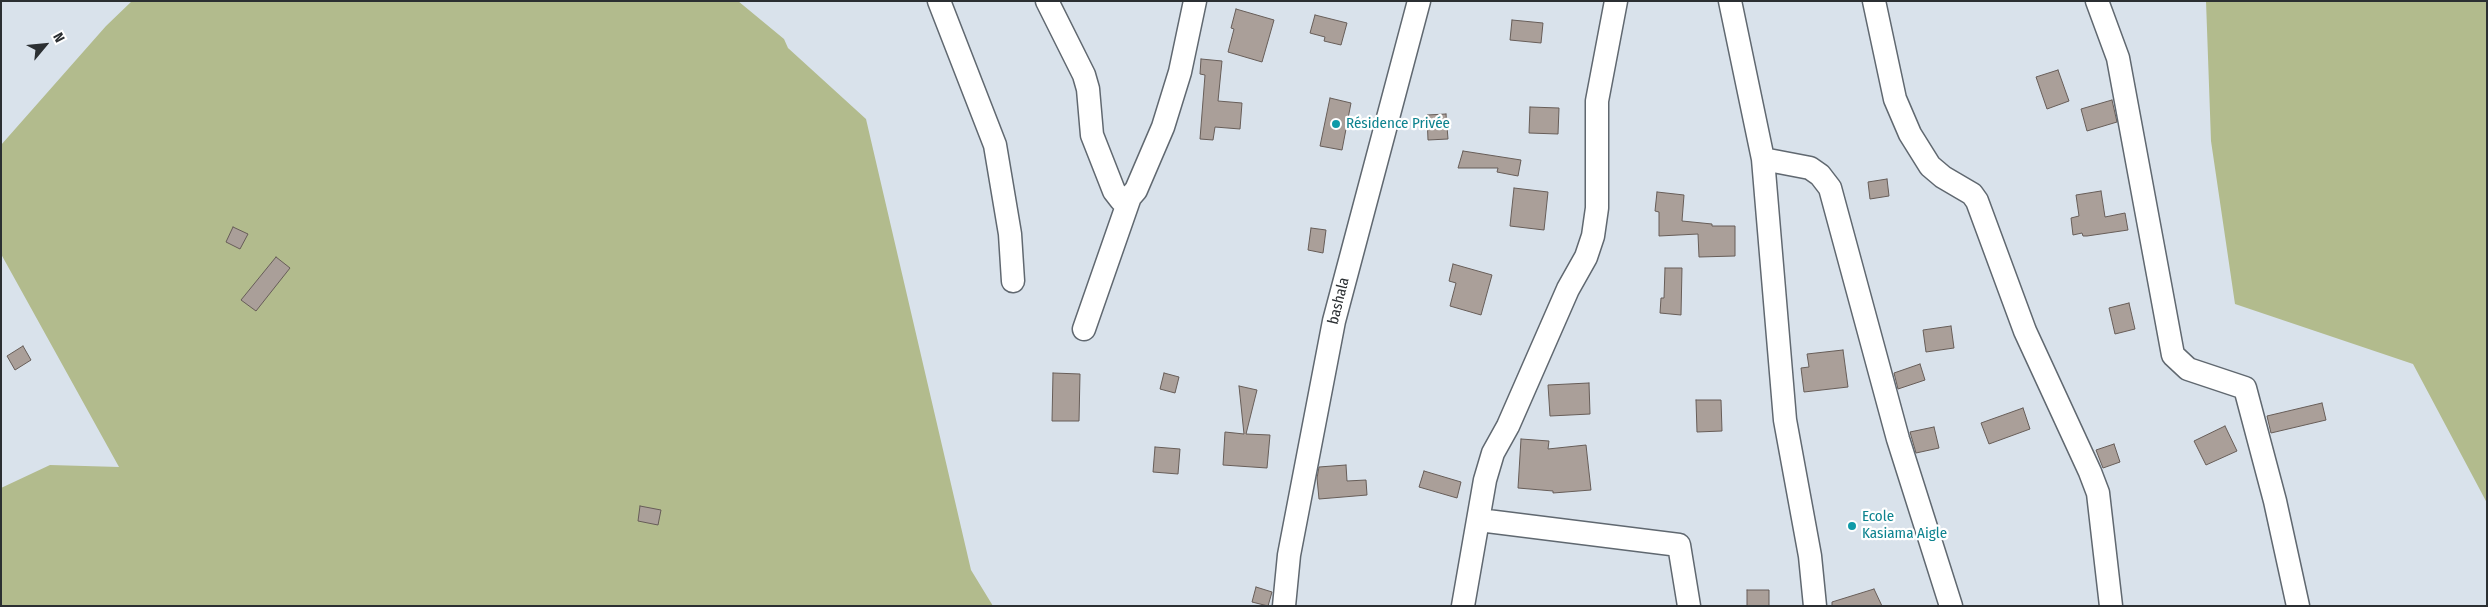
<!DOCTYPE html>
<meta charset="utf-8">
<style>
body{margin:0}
#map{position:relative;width:2488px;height:607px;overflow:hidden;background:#d9e2eb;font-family:"Fira Sans Condensed",sans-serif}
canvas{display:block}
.frame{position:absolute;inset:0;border:2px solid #2b2f32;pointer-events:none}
.north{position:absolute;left:20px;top:20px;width:50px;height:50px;-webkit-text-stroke:4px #fff;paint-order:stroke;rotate:62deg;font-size:14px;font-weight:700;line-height:20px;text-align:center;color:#2b2f32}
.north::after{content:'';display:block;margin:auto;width:18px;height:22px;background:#2b2f32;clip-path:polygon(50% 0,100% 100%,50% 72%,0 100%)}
</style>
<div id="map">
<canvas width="2488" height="607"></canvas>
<div class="frame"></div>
<div class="north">N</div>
</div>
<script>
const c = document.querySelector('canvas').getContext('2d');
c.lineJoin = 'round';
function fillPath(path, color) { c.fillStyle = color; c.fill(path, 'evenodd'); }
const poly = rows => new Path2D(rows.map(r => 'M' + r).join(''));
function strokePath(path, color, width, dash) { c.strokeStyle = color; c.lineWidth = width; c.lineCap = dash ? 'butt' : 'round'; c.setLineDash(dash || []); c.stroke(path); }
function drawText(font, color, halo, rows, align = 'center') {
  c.font = font + ' "Fira Sans Condensed",sans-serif'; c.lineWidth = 4.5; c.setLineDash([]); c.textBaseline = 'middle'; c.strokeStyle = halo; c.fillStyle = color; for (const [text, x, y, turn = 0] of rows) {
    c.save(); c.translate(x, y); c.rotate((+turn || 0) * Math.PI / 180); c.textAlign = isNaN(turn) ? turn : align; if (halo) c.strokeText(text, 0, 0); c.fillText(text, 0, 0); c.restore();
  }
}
const green = poly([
 [132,1,738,1,784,39,788,48,866,119,971,570,993,606,1,606,1,488,50,465,119,467,1,254,1,145,106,26],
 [2206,1,2487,1,2487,503,2413,364,2235,304,2211,141]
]);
const building = poly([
 [1236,9,1274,20,1262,62,1228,52,1234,29,1231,28,1236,9],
 [1315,15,1347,23,1341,45,1324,41,1325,37,1310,33,1315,15],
 [1512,20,1543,23,1541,43,1510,40,1512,20],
 [1201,59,1222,61,1218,101,1242,103,1240,129,1215,127,1213,140,1200,139,1205,75,1200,74,1201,59],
 [2058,70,2069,101,2047,109,2036,77,2058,70],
 [1330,98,1351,103,1342,150,1320,146,1330,98],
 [2112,100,2117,122,2087,131,2081,109,2112,100],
 [1530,107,1559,108,1558,134,1529,133,1530,107],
 [1446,114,1448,139,1428,140,1427,115,1446,114],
 [1463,151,1521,160,1518,176,1497,172,1498,168,1458,168,1463,151],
 [1887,179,1889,196,1870,199,1868,182,1887,179],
 [1514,188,1548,192,1544,230,1510,226,1514,188],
 [2101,191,2105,217,2125,213,2128,230,2087,236,2083,236,2082,233,2073,235,2071,218,2079,216,2076,195,2101,191],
 [1657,192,1684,195,1682,221,1712,224,1712,226,1735,226,1735,256,1699,257,1698,234,1659,236,1659,212,1655,211,1657,192],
 [233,227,248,234,240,249,226,242,233,227],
 [1311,228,1326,230,1323,253,1308,250,1311,228],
 [276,257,290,268,256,311,241,300,276,257],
 [1453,264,1492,275,1481,315,1450,306,1456,283,1449,281,1453,264],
 [1665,268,1682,268,1681,315,1660,313,1661,298,1664,298,1665,268],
 [2129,303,2135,329,2115,334,2109,308,2129,303],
 [1951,326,1954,348,1926,352,1923,330,1951,326],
 [23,346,31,360,15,370,7,356,23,346],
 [1843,350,1848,387,1804,392,1801,368,1809,367,1807,354,1843,350],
 [1920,364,1925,380,1898,389,1894,373,1920,364],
 [1053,373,1080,374,1079,421,1052,421,1053,373],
 [1164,373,1179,377,1175,393,1160,389,1164,373],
 [1589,383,1590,414,1550,416,1548,385,1589,383],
 [1239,386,1257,390,1246,434,1270,435,1267,468,1223,465,1225,432,1244,434,1239,386],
 [1696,400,1721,400,1722,431,1697,432,1696,400],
 [2322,403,2326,420,2271,433,2267,416,2322,403],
 [2023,408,2030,429,1989,444,1981,423,2023,408],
 [2225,426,2237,451,2206,465,2194,441,2225,426],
 [1934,427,1939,448,1916,453,1910,432,1934,427],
 [1521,439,1549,441,1548,449,1586,445,1591,490,1553,493,1553,491,1518,488,1521,439],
 [2114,444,2120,462,2103,468,2096,450,2114,444],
 [1155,447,1180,449,1178,474,1153,472,1155,447],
 [1346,465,1347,481,1366,480,1367,495,1319,499,1317,478,1319,467,1346,465],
 [1424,471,1461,482,1457,498,1419,487,1424,471],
 [640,506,661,510,658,525,638,521,640,506],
 [1256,587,1272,592,1268,606,1252,602,1256,587],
 [1874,589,1882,606,1832,606,1832,602,1874,589],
 [1747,590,1769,590,1769,606,1747,606,1747,590]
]);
const street = poly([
 [939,1,995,145,1010,234,1013,281],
 [1047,1,1084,75,1088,89,1092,135,1114,191,1121,200,1130,197,1136,190,1163,127,1180,72,1195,1],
 [1730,1,1763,159,1785,420,1810,556,1815,606],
 [1874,1,1895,99,1910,134,1930,166,1943,177,1972,194,1977,201,2025,331,2090,472,2098,493,2111,606],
 [2097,1,2118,58,2173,355,2188,369,2245,388,2275,501,2298,606],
 [1763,159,1810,168,1820,175,1830,188,1898,439,1951,606],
 [1084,329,1130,197],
 [1479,520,1679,545,1689,606],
 [1284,606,1289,555,1334,321,1419,1],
 [1463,606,1485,480,1493,453,1508,426,1568,289,1586,257,1593,236,1597,208,1597,101,1616,1]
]);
const markers = [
 [1336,124,5,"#0f9aa8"],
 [1852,526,5,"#0f9aa8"]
];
const cultureNames = [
 ["Résidence Privée",1346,124],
 ["Ecole",1862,517],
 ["Kasiama Aigle",1862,534]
];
const streetNames = [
 ["bashala",1339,301,-76]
];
fillPath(green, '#b2bb8d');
fillPath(building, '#aa9f99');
strokePath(building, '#675d58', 1);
strokePath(street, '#606870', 25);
strokePath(street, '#fff', 22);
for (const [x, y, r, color] of markers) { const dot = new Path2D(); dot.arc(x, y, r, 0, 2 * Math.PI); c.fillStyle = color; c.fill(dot); strokePath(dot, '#fff', 2); }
drawText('15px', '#0d838f', '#fff', cultureNames, 'left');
drawText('15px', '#2b2f32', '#fff', streetNames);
</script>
